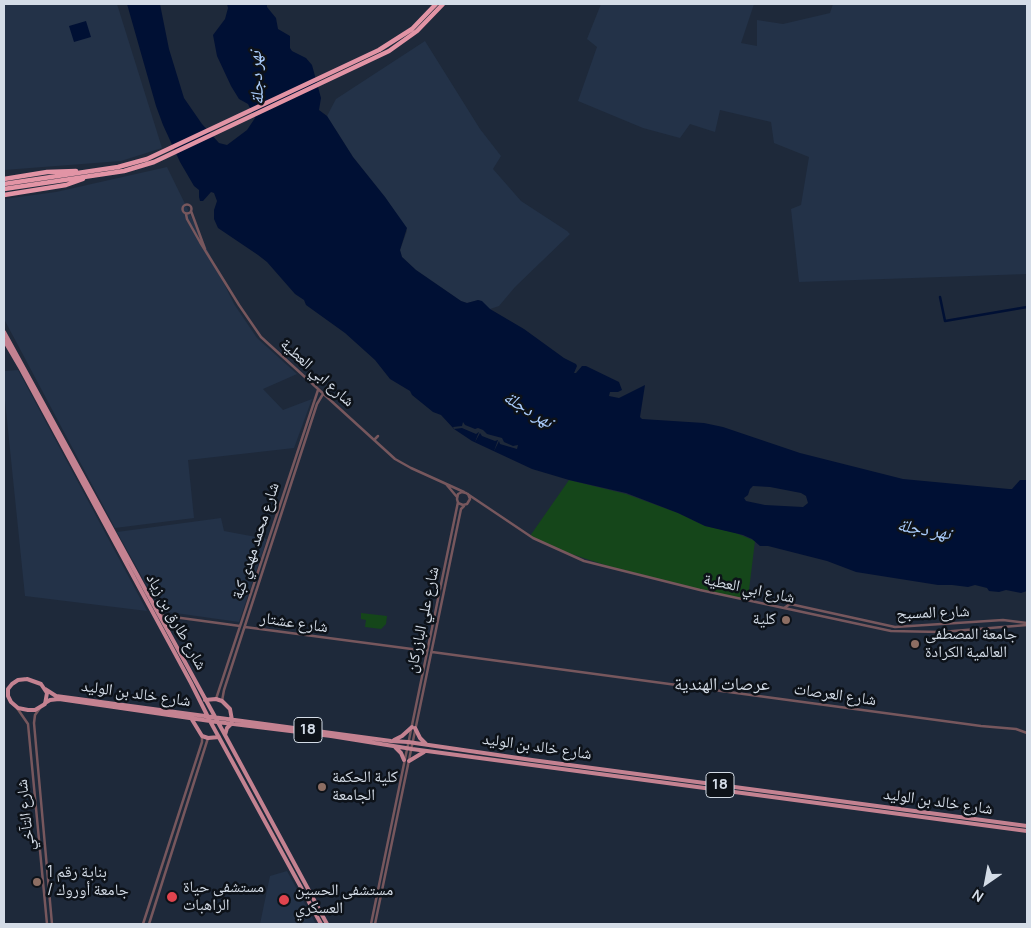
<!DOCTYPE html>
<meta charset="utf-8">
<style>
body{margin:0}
#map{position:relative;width:1031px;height:928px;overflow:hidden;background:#1e293a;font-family:Manrope,sans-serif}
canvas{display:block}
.frame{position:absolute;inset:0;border:5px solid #d4dce7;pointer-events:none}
.north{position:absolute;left:961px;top:858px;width:50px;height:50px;-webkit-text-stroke:4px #0d1219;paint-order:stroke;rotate:213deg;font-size:14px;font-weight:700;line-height:20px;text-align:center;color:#d4dce7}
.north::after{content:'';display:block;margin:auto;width:18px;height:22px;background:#d4dce7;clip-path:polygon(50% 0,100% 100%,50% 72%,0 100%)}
</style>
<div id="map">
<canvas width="1031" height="928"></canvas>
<div class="frame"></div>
<div class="north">N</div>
</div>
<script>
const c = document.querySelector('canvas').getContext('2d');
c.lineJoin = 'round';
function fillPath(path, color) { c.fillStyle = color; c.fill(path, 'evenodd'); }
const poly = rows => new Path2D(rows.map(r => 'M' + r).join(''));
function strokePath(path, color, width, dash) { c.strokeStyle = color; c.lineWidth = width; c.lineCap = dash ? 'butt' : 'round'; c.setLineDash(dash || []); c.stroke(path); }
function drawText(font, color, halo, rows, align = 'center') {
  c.font = font + ' Manrope,"Noto Naskh Arabic",sans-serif'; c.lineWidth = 5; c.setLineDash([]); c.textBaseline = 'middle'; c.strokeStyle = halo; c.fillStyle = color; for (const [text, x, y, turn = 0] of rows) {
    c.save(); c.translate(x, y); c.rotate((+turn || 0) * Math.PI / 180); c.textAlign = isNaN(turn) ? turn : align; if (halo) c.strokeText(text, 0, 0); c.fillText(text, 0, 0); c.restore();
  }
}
const built = poly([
 [4,4,117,4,162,148,121,161,4,170],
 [601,4,754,4,741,43,757,46,757,20,783,24,830,13,833,4,1027,4,1027,274,799,282,791,209,801,205,809,157,774,143,771,122,720,110,715,132,690,124,680,138,643,128,578,101,597,47,587,39],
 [425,41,480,129,501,156,493,169,521,201,567,231,570,234,515,287,499,306,490,309,479,300,467,303,461,301,416,270,402,257,400,250,407,231,385,197,353,157,327,116,336,99],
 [167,167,234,304,257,338,297,374,263,389,283,410,312,399,294,448,188,460,194,518,115,528,4,319,4,199,56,192],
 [18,370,147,611,25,596,4,391,4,371],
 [221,518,224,531,267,539,239,622,161,611,117,532],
 [287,871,316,924,260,924,270,876]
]);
const green = poly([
 [569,480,626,494,678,513,705,526,736,533,755,541,749,590,745,599,700,590,608,566,565,552,530,536],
 [361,613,387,616,386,624,381,629,365,627,366,620,361,619]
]);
const water = poly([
 [127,4,160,4,169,49,184,98,202,124,219,143,227,145,247,130,255,118,248,104,239,99,231,86,217,56,213,35,225,19,228,8,227,4,267,4,267,7,276,18,278,29,290,36,290,48,292,51,306,58,312,65,321,98,319,110,327,116,353,157,385,197,407,228,400,250,402,257,416,270,461,301,467,303,478,300,482,301,490,309,524,329,564,358,576,364,577,366,574,373,576,373,582,366,586,366,619,382,622,390,618,392,610,392,609,396,619,398,645,385,640,417,642,419,704,423,723,427,800,453,903,479,1009,489,1012,489,1020,480,1027,480,1027,591,1021,593,1006,590,999,592,989,591,987,588,975,585,968,587,952,585,938,585,856,572,827,561,768,546,760,546,752,539,743,535,705,526,678,513,626,493,569,480,532,469,472,441,454,429,441,415,433,412,412,395,410,391,390,379,375,360,345,333,306,305,304,300,295,294,267,262,258,255,218,228,214,219,214,210,217,201,214,193,211,192,203,201,200,201,199,197,199,190,194,186,180,162,163,125,156,106],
 [753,486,770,487,801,493,806,496,808,503,803,507,765,505,746,501,744,498,748,495,750,489],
 [86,21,91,37,74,42,69,26]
]);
const pier = poly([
 [463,422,465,425,475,429,478,428,483,430,487,434,502,438,504,442,513,446,518,445,517,449,500,444,499,441,494,451,498,440,495,441,482,436,480,433,475,442,479,432,476,434,462,428,454,429,453,427,462,426]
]);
const canal = poly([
 [940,297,945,321,1027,307]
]);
const minor = poly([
 '182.5 209a4.5 4.5 0 1 1 9 0a4.5 4.5 0 1 1-9 0Z',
 [191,211,205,249],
 [186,214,187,219,200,242,239,305,261,337,395,459,411,468,464,492],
 [374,440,378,436],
 [446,484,457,497],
 [468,494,470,499,467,504,463,505,458,503,457,499,458,494,462,492,466,493,533,538,584,561,700,590,891,631,941,632,1027,625],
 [784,608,790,604,895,627,1003,620,1027,623],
 [159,615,240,626],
 [245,627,427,651],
 [432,652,981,726,1016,729,1027,733],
 [216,699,318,390],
 [222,701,224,690,317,404,323,394],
 [17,708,28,724,47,924],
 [40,708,35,715,34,723,52,924],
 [143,924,202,742,202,736],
 [149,924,208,738],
 [371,924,458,502],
 [375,924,461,509,464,506]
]);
const major = poly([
 [4,332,225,735,327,924],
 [4,340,21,369,191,683,210,721,321,924],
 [27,679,41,684,47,693,45,704,35,710,28,710,18,708,11,702,8,696,8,689,12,684,18,680,27,679],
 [45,689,56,696,391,741,408,742,532,760,1027,826],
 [205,700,216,699,222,701,230,709,232,720],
 [45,703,50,700,59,699,217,722,331,736,412,749,1027,831],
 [191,718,202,736,208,738,219,737],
 [415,728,420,738,426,744],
 [225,735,227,728,232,723],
 [394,740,402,736,412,727],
 [395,747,401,753,404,760],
 [409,761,424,752]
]);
const highway = poly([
 [4,179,47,172,76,171],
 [4,184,118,167,147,159,379,50,412,29,436,4],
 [4,189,124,171,154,162,389,51,417,31,443,4],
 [4,195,66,185,83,179]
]);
const markers = [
 [786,620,5,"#8d6e63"],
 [915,644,5,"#8d6e63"],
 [322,787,5,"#8d6e63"],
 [37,882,5,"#8d6e63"],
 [172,897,6,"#e0444e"],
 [284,900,6,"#e0444e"]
];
const shields = [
 [308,730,28],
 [720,785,28]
];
const shieldNames = [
 ["18",308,730],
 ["18",720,785]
];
const streetNames = [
 ["شارع ابي العطية",317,373,42],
 ["شارع محمد مهدي كبة",256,541,-72],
 ["شارع ابي العطية",749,589,12],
 ["شارع المسبح",933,613,-2],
 ["شارع علي البازركان",423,620,-78],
 ["شارع طارق بن زياد",176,622,61],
 ["شارع عشتار",294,623,8],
 ["شارع خالد بن الوليد",136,694,8],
 ["شارع العرصات",835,695,8],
 ["شارع خالد بن الوليد",537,747,8],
 ["شارع خالد بن الوليد",938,802,8],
 ["شارع التآخي",26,815,-96]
];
const poiNames = [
 ["كلية",776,620,"right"],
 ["جامعة المصطفى",925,635],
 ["العالمية الكرادة",925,653],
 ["كلية الحكمة",332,778],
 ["الجامعة",332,796],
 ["بناية رقم 1",47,873],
 ["/ جامعة أوروك",47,891],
 ["مستشفى حياة",183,888],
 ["الراهبات",183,906],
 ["مستشفى الحسين",295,891],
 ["العسكري",295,909]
];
const waterNames = [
 ["نهر دجلة",257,78,-93],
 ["نهر دجلة",528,410,31],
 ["نهر دجلة",924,530,10]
];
const neighbourhoodNames = [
 ["عرصات الهندية",722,685]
];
fillPath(built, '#233248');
fillPath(green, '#15461a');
fillPath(water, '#001034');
fillPath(pier, '#1e293a');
strokePath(canal, '#001034', 2.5);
strokePath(minor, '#77575d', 2.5);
strokePath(major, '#c48291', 4);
strokePath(highway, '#e294a5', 4.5);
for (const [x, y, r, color] of markers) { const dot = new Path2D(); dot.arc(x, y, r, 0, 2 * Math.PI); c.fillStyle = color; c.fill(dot); strokePath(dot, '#0d1219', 2); }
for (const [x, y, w] of shields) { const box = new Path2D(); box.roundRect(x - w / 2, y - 12.5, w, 25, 4); c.fillStyle = '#0d1219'; c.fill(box); strokePath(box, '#d4dce7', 1); }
drawText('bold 15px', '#d4dce7', null, shieldNames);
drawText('16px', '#d4dce7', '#0d1219', streetNames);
drawText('16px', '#d4dce7', '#0d1219', poiNames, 'left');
drawText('italic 18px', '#aaccfb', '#0d1219', waterNames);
drawText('18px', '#d4dce7', '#0d1219', neighbourhoodNames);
</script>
